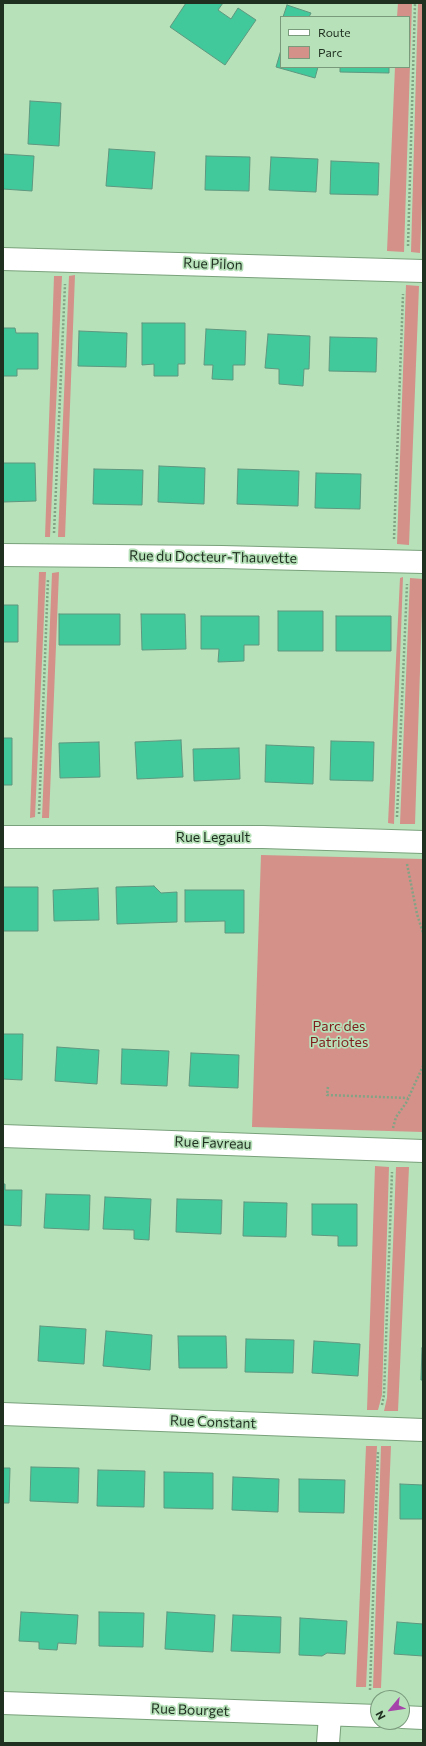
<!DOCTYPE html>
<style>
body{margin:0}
#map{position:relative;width:426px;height:1746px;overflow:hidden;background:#b7e1b9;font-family:Commissioner,sans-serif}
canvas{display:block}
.frame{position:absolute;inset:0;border:4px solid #1f2f20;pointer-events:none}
.legend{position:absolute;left:280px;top:16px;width:130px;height:52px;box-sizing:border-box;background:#b7e1b9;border:1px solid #7a9a7c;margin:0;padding:5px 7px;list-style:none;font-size:12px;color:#1f2f20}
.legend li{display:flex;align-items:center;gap:8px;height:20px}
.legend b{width:20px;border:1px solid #7a9a7c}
.north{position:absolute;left:370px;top:1690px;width:40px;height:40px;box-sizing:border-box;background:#b7e1b9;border:1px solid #7a9a7c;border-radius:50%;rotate:241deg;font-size:11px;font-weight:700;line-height:16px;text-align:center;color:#1f2f20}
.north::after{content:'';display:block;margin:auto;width:14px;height:18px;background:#a643aa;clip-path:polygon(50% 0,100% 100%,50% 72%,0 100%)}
</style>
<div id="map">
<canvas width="426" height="1746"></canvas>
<div class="frame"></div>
<ul class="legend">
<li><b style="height:5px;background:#fff"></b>Route</li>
<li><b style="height:11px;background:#d3918a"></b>Parc</li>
</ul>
<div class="north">N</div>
</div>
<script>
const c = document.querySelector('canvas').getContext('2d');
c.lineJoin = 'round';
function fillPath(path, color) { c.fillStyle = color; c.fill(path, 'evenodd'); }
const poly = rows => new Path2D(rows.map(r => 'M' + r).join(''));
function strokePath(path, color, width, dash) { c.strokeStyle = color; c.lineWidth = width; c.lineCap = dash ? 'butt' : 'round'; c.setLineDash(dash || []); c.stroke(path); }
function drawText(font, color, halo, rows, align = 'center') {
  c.font = font + ' Commissioner,sans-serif'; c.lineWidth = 3.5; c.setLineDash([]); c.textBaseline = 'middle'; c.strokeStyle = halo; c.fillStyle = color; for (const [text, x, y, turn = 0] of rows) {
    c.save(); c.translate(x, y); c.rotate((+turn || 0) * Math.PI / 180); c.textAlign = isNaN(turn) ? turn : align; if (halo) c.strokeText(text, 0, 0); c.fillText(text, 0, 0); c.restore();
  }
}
const green = poly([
 [398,3,412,3,404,252,387,251,395,67,409,67,409,17,397,17],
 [418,3,423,3,423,176,420,253,411,252],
 [75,275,65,537,58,537,69,276],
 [54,276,62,276,50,537,45,537],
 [406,285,419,286,409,545,397,544],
 [39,572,46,572,35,817,30,818],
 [59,572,49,818,42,818,52,573],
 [403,577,394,824,388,823,400,578],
 [410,578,423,579,415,824,400,824],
 [261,855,423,859,423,1132,252,1127],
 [375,1166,389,1167,382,1395,378,1410,367,1410],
 [396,1167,409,1167,398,1411,384,1411,387,1398],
 [366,1446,377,1446,366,1687,356,1687],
 [381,1446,391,1446,381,1688,373,1688]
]);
const building = poly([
 [186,3,223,3,218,10,231,19,238,8,256,20,225,65,170,27,186,3],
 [287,5,311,13,309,17,283,17,287,5],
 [281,50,281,67,318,67,315,78,276,67,281,50],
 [340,67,389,67,389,73,340,72,340,67],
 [30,101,61,103,59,146,28,144,30,101],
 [109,149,155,152,152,189,106,186,109,149],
 [3,154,34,156,32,191,3,189,3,154],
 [206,156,250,157,249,191,205,190,206,156],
 [271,157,318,159,316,192,269,190,271,157],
 [331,161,379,163,378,195,330,194,331,161],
 [142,323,185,323,185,364,178,364,178,376,154,376,154,364,142,365,142,323],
 [3,328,15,328,16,333,38,333,38,369,17,369,17,376,3,376,3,328],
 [206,329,246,331,245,365,233,365,233,380,212,379,213,365,204,365,206,329],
 [79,331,127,333,126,367,78,366,79,331],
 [268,334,310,336,309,369,304,369,303,386,279,384,279,369,265,368,268,334],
 [330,337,377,338,376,372,329,371,330,337],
 [3,463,35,463,36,501,3,502,3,463],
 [159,466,205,468,204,504,158,502,159,466],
 [94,469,143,470,142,505,93,504,94,469],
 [238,469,299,471,298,506,237,504,238,469],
 [316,473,361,474,360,509,315,508,316,473],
 [3,605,18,605,18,642,3,642,3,605],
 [278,611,323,611,323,651,278,651,278,611],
 [59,614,120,614,120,645,59,645,59,614],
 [141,614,185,614,186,649,142,650,141,614],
 [201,616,259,616,259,645,244,645,244,661,218,662,219,649,201,649,201,616],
 [336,616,391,616,391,651,336,651,336,616],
 [3,738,12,738,12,785,3,785,3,738],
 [181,740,183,777,137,779,135,742,181,740],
 [331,741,374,742,373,781,330,780,331,741],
 [99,742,100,777,60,778,59,743,99,742],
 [266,745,314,747,313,784,265,782,266,745],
 [239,748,240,779,194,781,193,749,239,748],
 [154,886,161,893,177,892,177,922,117,924,116,887,154,886],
 [3,887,38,887,38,931,3,931,3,887],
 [98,888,99,920,54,921,53,890,98,888],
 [185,890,244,890,244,933,225,933,225,921,185,922,185,890],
 [3,1034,23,1034,22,1080,3,1079,3,1034],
 [57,1047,99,1050,97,1084,55,1081,57,1047],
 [122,1049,169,1051,167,1086,121,1084,122,1049],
 [191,1053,239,1055,238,1088,189,1086,191,1053],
 [3,1184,5,1184,5,1190,22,1190,21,1226,3,1225,3,1184],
 [46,1194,90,1195,89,1230,44,1228,46,1194],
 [105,1197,151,1199,149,1240,134,1239,134,1230,103,1229,105,1197],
 [177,1199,222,1200,221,1234,176,1232,177,1199],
 [244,1202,287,1203,286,1237,243,1236,244,1202],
 [312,1204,357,1204,357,1246,338,1246,338,1236,312,1235,312,1204],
 [40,1326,86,1329,84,1364,38,1361,40,1326],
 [106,1331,152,1335,150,1370,103,1366,106,1331],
 [178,1336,226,1336,227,1368,179,1368,178,1336],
 [246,1339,294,1340,293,1373,245,1372,246,1339],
 [314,1341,360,1344,358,1376,312,1373,314,1341],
 [422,1348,423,1348,423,1380,421,1380,422,1348],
 [31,1467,79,1468,78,1503,30,1501,31,1467],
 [3,1468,10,1468,9,1503,3,1503,3,1468],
 [98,1470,145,1471,144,1507,97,1506,98,1470],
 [164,1472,213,1473,213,1509,164,1508,164,1472],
 [233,1477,279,1479,278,1512,232,1510,233,1477],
 [299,1479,345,1480,344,1513,299,1512,299,1479],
 [400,1484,423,1485,423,1519,400,1519,400,1484],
 [21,1612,78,1615,76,1644,58,1643,57,1650,39,1649,39,1642,19,1641,21,1612],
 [99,1612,144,1613,143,1647,99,1646,99,1612],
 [167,1612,215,1615,213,1652,165,1649,167,1612],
 [233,1615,281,1617,280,1653,231,1651,233,1615],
 [300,1618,347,1621,345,1654,327,1653,322,1656,299,1655,300,1618],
 [397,1622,423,1624,423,1656,394,1654,397,1622]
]);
const path = poly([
 [408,246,415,3],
 [54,533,65,284],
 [394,539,403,294],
 [39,814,48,579],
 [397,817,407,584],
 [407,864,417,914,423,933],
 [328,1087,327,1095,408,1098],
 [393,1128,396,1117,406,1103,423,1066],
 [382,1405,384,1395,392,1172],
 [370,1690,378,1451]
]);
const street = poly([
 [3,259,423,271],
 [3,555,222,557,423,562],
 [3,837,263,837,423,842],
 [3,1136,423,1151],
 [3,1414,423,1430],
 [328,1743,330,1716]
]);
const secondary = poly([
 [3,1703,378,1716],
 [402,1717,423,1718]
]);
const streetNames = [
 ["Rue Pilon",213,264,2],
 ["Rue du Docteur-Thauvette",213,557,1],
 ["Rue Legault",213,837],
 ["Rue Favreau",213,1143,2],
 ["Rue Constant",213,1422,2],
 ["Rue Bourget",190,1710,2]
];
const parkNames = [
 ["Parc des",339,1026],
 ["Patriotes",339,1042]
];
fillPath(green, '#d3918a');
fillPath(building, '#42c99b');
strokePath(building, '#5e977f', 1);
strokePath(street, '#79a17b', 24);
strokePath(secondary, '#79a17b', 24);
strokePath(path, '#82a384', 2.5, [2, 2]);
strokePath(street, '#fff', 22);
strokePath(secondary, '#fff', 22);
drawText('14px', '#1f2f20', '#b7e1b9', streetNames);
drawText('14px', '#7e1d1c', '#b7e1b9', parkNames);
</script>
